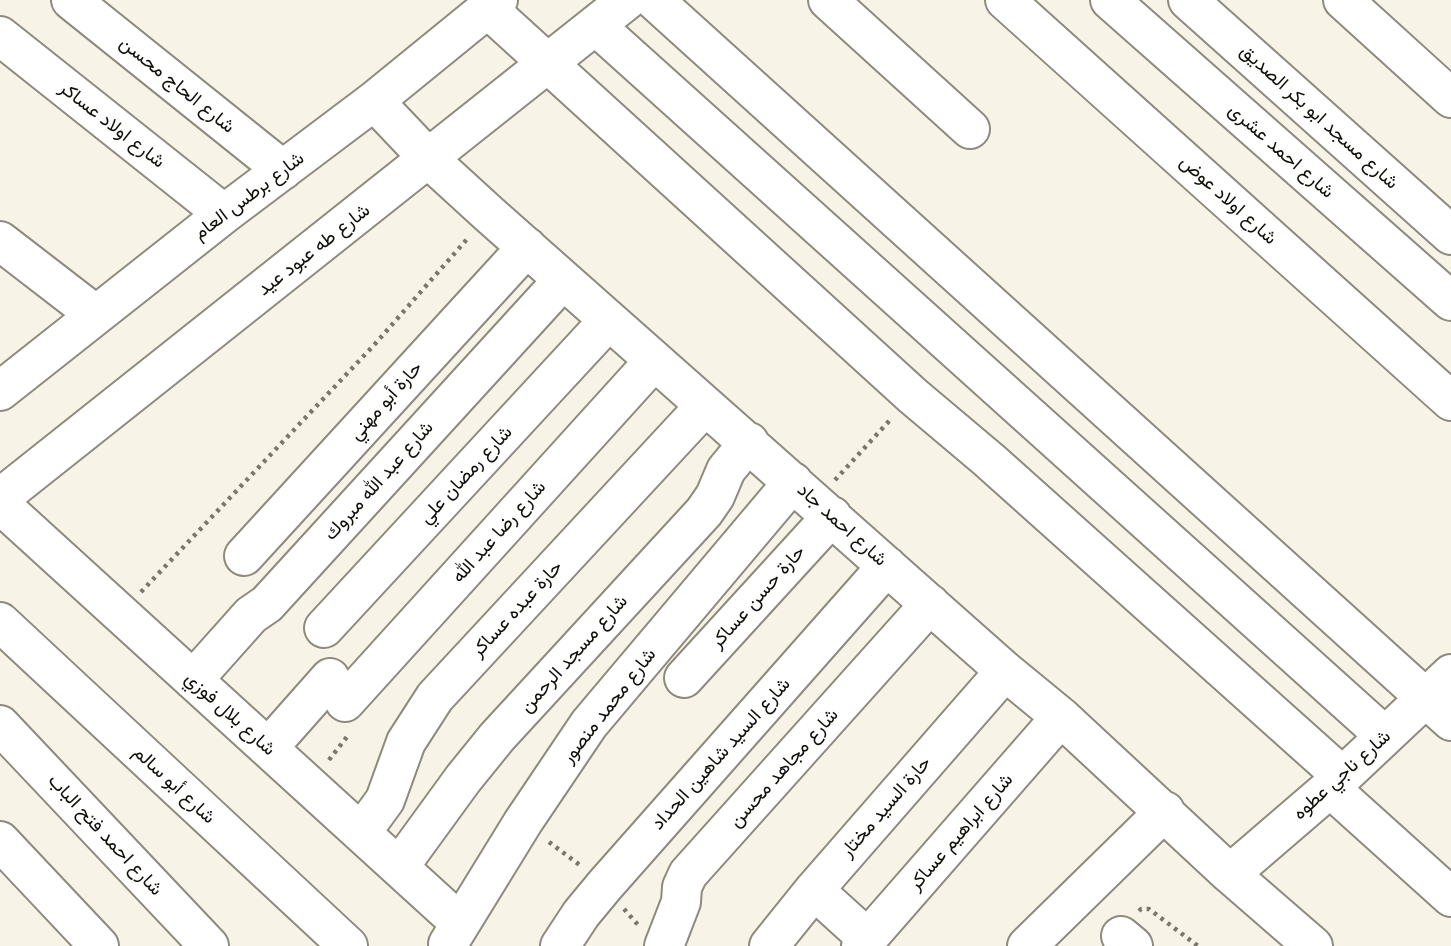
<!DOCTYPE html>
<meta charset="utf-8">
<style>
body{margin:0}
canvas{display:block;background:#f7f3e6}
</style>
<canvas width="1451" height="946"></canvas>
<script>
const c = document.querySelector('canvas').getContext('2d');
c.lineJoin = 'round';
const poly = rows => new Path2D(rows.map(r => 'M' + r).join(''));
function strokePath(path, color, width, dash) { c.strokeStyle = color; c.lineWidth = width; c.lineCap = dash ? 'butt' : 'round'; c.setLineDash(dash || []); c.stroke(path); }
function drawText(font, color, halo, rows, align = 'center') {
  c.font = font + ' Lora,Vazirmatn,serif'; c.lineWidth = 5; c.setLineDash([]); c.textBaseline = 'middle'; c.strokeStyle = halo; c.fillStyle = color; for (const [text, x, y, turn = 0] of rows) {
    c.save(); c.translate(x, y); c.rotate((+turn || 0) * Math.PI / 180); c.textAlign = isNaN(turn) ? turn : align; if (halo) c.strokeText(text, 0, 0); c.fillText(text, 0, 0); c.restore();
  }
}
const path = poly([
 [835,480,891,419],
 [141,592,375,344,468,238],
 [329,760,349,734],
 [549,842,581,866],
 [624,909,639,926],
 [1139,911,1141,909,1149,909,1198,946]
]);
const minor = poly([
 [71,0,283,170],
 [654,0,1451,721],
 [828,0,970,129],
 [1005,0,1451,401],
 [1110,0,1451,301],
 [1188,0,1451,235],
 [1343,0,1451,98],
 [487,8,913,396,989,460,1342,776],
 [596,26,1385,736],
 [0,36,224,214],
 [374,101,431,161,489,214,1005,671,1061,717,1230,874,1313,946],
 [0,241,96,315],
 [0,391,224,214,374,101,498,0],
 [0,498,627,0],
 [0,504,460,923],
 [244,556,527,247],
 [0,622,348,946],
 [324,628,608,321],
 [684,678,832,516],
 [193,680,251,615,267,604,563,280],
 [345,702,654,361],
 [0,725,209,946],
 [268,748,330,678],
 [1330,788,1451,897],
 [361,833,385,800,406,742,435,697,705,406],
 [0,841,99,946],
 [399,867,463,779,497,737,704,512,715,496,726,470,749,442],
 [1230,874,1330,788,1451,674],
 [814,890,867,938],
 [1121,936,1133,946],
 [448,944,523,822,589,724,793,482],
 [560,946,581,914,605,885,887,566],
 [664,946,681,902,682,887,688,874,930,604],
 [769,946,814,890,1005,671],
 [861,946,1061,717],
 [1027,946,1165,811]
]);
const streetNames = [
 ["شارع الحاج محسن",177,85,39],
 ["شارع مسجد ابو بكر الصديق",1319,117,42],
 ["شارع اولاد عساكر",112,125,38],
 ["شارع احمد عشرى",1281,151,41],
 ["شارع برطس العام",249,196,-37],
 ["شارع اولاد عوض",1228,200,42],
 ["شارع طه عبود عيد",314,250,-38],
 ["حارة أبو مهني",386,401,-48],
 ["شارع رمضان علي",466,475,-47],
 ["شارع عبد الله مبروك",379,481,-48],
 ["شارع احمد جاد",842,525,42],
 ["شارع رضا عبد الله",499,532,-48],
 ["حارة حسن عساكر",758,597,-48],
 ["حارة عبده عساكر",517,609,-47],
 ["شارع مسجد الرحمن",574,654,-48],
 ["شارع محمد منصور",609,706,-52],
 ["شارع بلال فوزي",230,714,42],
 ["شارع السيد شاهين الحداد",721,754,-48],
 ["شارع مجاهد محسن",784,768,-48],
 ["شارع ناجي عطوه",1342,775,-42],
 ["شارع أبو سالم",174,785,43],
 ["حارة السيد مختار",886,807,-49],
 ["شارع ابراهيم عساكر",961,832,-49],
 ["شارع احمد فتح الباب",105,835,47]
];
strokePath(minor, '#8e8a7e', 42);
strokePath(path, '#79766e', 4.5, [3.5, 5]);
strokePath(minor, '#fff', 38);
drawText('19px', '#100f0a', '#fff', streetNames);
</script>
